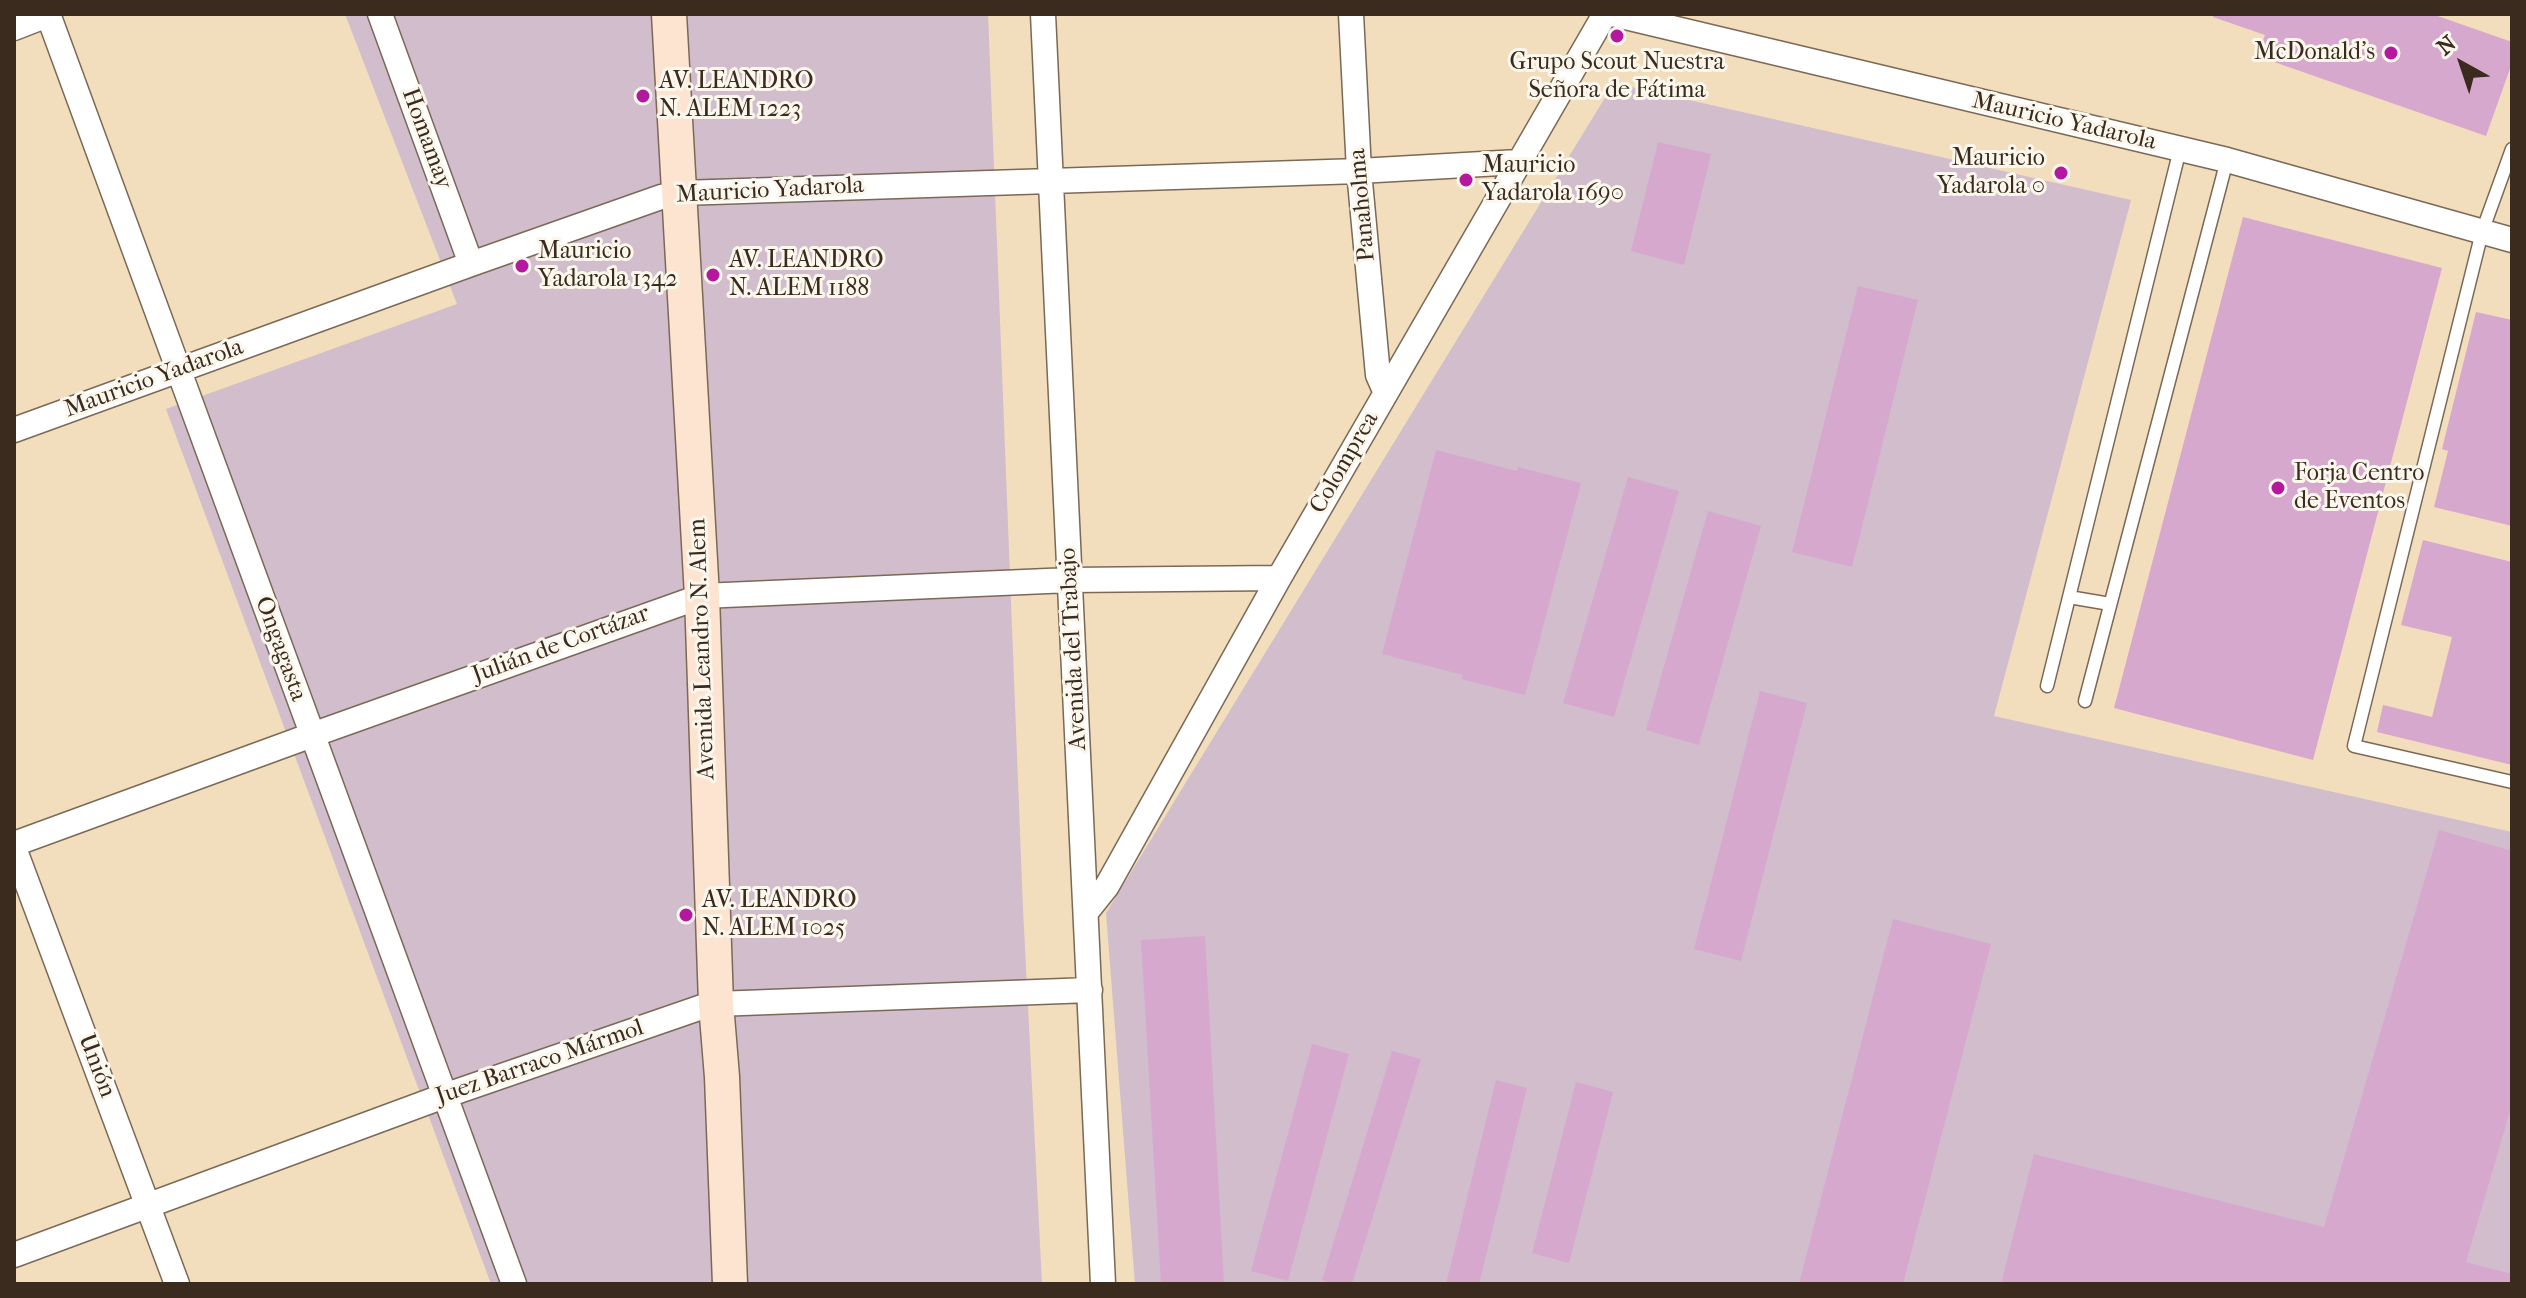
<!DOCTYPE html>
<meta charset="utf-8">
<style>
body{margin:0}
#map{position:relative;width:2526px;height:1298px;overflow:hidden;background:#f2ddbd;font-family:"IM FELL French Canon",serif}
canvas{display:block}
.frame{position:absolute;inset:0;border:16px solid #3b2a1e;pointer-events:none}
.north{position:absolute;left:2422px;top:24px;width:80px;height:80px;-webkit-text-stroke:6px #fbf7ec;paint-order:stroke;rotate:320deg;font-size:22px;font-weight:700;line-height:32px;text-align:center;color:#3b2a1e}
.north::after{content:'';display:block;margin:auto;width:28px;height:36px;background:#3b2a1e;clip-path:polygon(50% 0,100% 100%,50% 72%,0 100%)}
</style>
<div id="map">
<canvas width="2526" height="1298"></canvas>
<div class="frame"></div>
<div class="north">N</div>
</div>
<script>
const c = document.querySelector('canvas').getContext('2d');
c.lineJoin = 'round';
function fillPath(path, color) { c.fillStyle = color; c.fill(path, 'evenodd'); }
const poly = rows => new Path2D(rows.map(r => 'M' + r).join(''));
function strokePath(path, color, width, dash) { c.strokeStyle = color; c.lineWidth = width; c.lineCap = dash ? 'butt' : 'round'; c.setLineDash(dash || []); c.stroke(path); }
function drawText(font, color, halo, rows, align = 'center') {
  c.font = font + ' "IM FELL French Canon",serif'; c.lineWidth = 6; c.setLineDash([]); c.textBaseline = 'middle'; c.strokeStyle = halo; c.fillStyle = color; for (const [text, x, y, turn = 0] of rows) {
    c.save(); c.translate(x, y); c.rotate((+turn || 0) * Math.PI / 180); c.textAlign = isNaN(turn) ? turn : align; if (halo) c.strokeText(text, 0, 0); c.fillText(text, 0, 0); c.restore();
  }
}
const industrial = poly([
 [345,14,988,14,1023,909,1042,1284,491,1284,166,409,457,304],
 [1614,83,2131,200,1994,716,2512,832,2512,1284,1135,1284,1106,913]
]);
const building = poly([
 [2213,14,2432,14,2512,42,2512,63,2486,136,2257,56,2265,35,2213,17],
 [1658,142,1711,154,1684,265,1631,251],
 [2243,217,2442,268,2313,760,2114,708],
 [1858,286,1918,300,1852,567,1792,552],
 [2476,312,2512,320,2512,526,2434,507,2448,451,2442,449],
 [1436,450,1517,471,1518,467,1581,483,1525,695,1461,679,1463,675,1382,654],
 [1628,477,1679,491,1614,717,1563,703],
 [1708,511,1761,526,1699,745,1646,730],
 [2423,540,2512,562,2512,765,2377,732,2383,705,2432,717,2452,637,2401,625],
 [1760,691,1807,703,1741,961,1694,949],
 [2439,830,2512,851,2512,1104,2466,1262,2512,1274,2512,1284,2001,1284,2034,1154,2324,1227],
 [1893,919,1991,944,1903,1284,1799,1284],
 [1205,936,1224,1284,1161,1284,1141,940],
 [1312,1044,1349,1054,1288,1281,1251,1271],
 [1392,1051,1421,1059,1352,1284,1334,1284,1322,1280],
 [1496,1080,1527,1088,1479,1284,1446,1284],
 [1576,1082,1613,1092,1569,1263,1532,1253]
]);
const lane = poly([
 [2512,149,2482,232,2354,746,2512,782],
 [2069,597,2110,604],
 [2047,686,2180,149],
 [2085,701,2227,160]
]);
const street = poly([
 [48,14,514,1284],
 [380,14,471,264],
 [1043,14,1103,1284],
 [1351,14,1359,171,1378,375,1386,393],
 [1613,14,2227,160,2512,240],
 [14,28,50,14],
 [14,430,471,264,661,197,681,193,1359,171,1518,162],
 [14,844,312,735,702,596,1070,580,1279,578],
 [14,848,177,1284],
 [1087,911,1107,886,1279,578,1605,14],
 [14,1255,444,1096,699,1008,716,1004,1090,990]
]);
const secondary = poly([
 [669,14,702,596,716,1004,722,1077,730,1284]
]);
const markers = [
 [1617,36,8,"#b5179e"],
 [2391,53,8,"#b5179e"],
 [643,96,8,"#b5179e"],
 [2061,173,8,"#b5179e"],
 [1466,180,8,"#b5179e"],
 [522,266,8,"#b5179e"],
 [713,275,8,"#b5179e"],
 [2278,488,8,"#b5179e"],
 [686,915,8,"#b5179e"]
];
const poiNames = [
 ["McDonald's",2375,53,"right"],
 ["Grupo Scout Nuestra",1617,63,"center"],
 ["Señora de Fátima",1617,91,"center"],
 ["AV. LEANDRO",659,82],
 ["N. ALEM 1223",659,110],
 ["Mauricio",2045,159,"right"],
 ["Yadarola 0",2045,187,"right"],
 ["Mauricio",1482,166],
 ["Yadarola 1690",1482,194],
 ["Mauricio",538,252],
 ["Yadarola 1342",538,280],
 ["AV. LEANDRO",729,261],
 ["N. ALEM 1188",729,289],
 ["Forja Centro",2294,474],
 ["de Eventos",2294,502],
 ["AV. LEANDRO",702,901],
 ["N. ALEM 1025",702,929]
];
const streetNames = [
 ["Mauricio Yadarola",2064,122,13],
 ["Homamay",426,139,70],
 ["Mauricio Yadarola",770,191,-3],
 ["Panaholma",1363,205,-95],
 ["Mauricio Yadarola",154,379,-20],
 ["Colomprea",1345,463,-60],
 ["Julián de Cortázar",561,645,-20],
 ["Ongagasta",280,649,70],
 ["Avenida Leandro N. Alem",703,649,-92],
 ["Avenida del Trabajo",1074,649,-93],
 ["Juez Barraco Mármol",540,1063,-19],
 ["Unión",96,1066,69]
];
fillPath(industrial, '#d1bdcc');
fillPath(building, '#d7a8ce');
strokePath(lane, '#7b6956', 15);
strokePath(street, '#7b6956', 27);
strokePath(secondary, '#7b6956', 37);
strokePath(lane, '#fff', 12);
strokePath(street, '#fff', 24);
strokePath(secondary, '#fde4d1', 34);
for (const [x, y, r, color] of markers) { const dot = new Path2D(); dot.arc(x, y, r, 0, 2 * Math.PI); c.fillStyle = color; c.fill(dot); strokePath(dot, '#fbf7ec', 3); }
drawText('24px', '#3b2a1e', '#fbf7ec', poiNames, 'left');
drawText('24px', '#3b2a1e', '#fbf7ec', streetNames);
</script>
